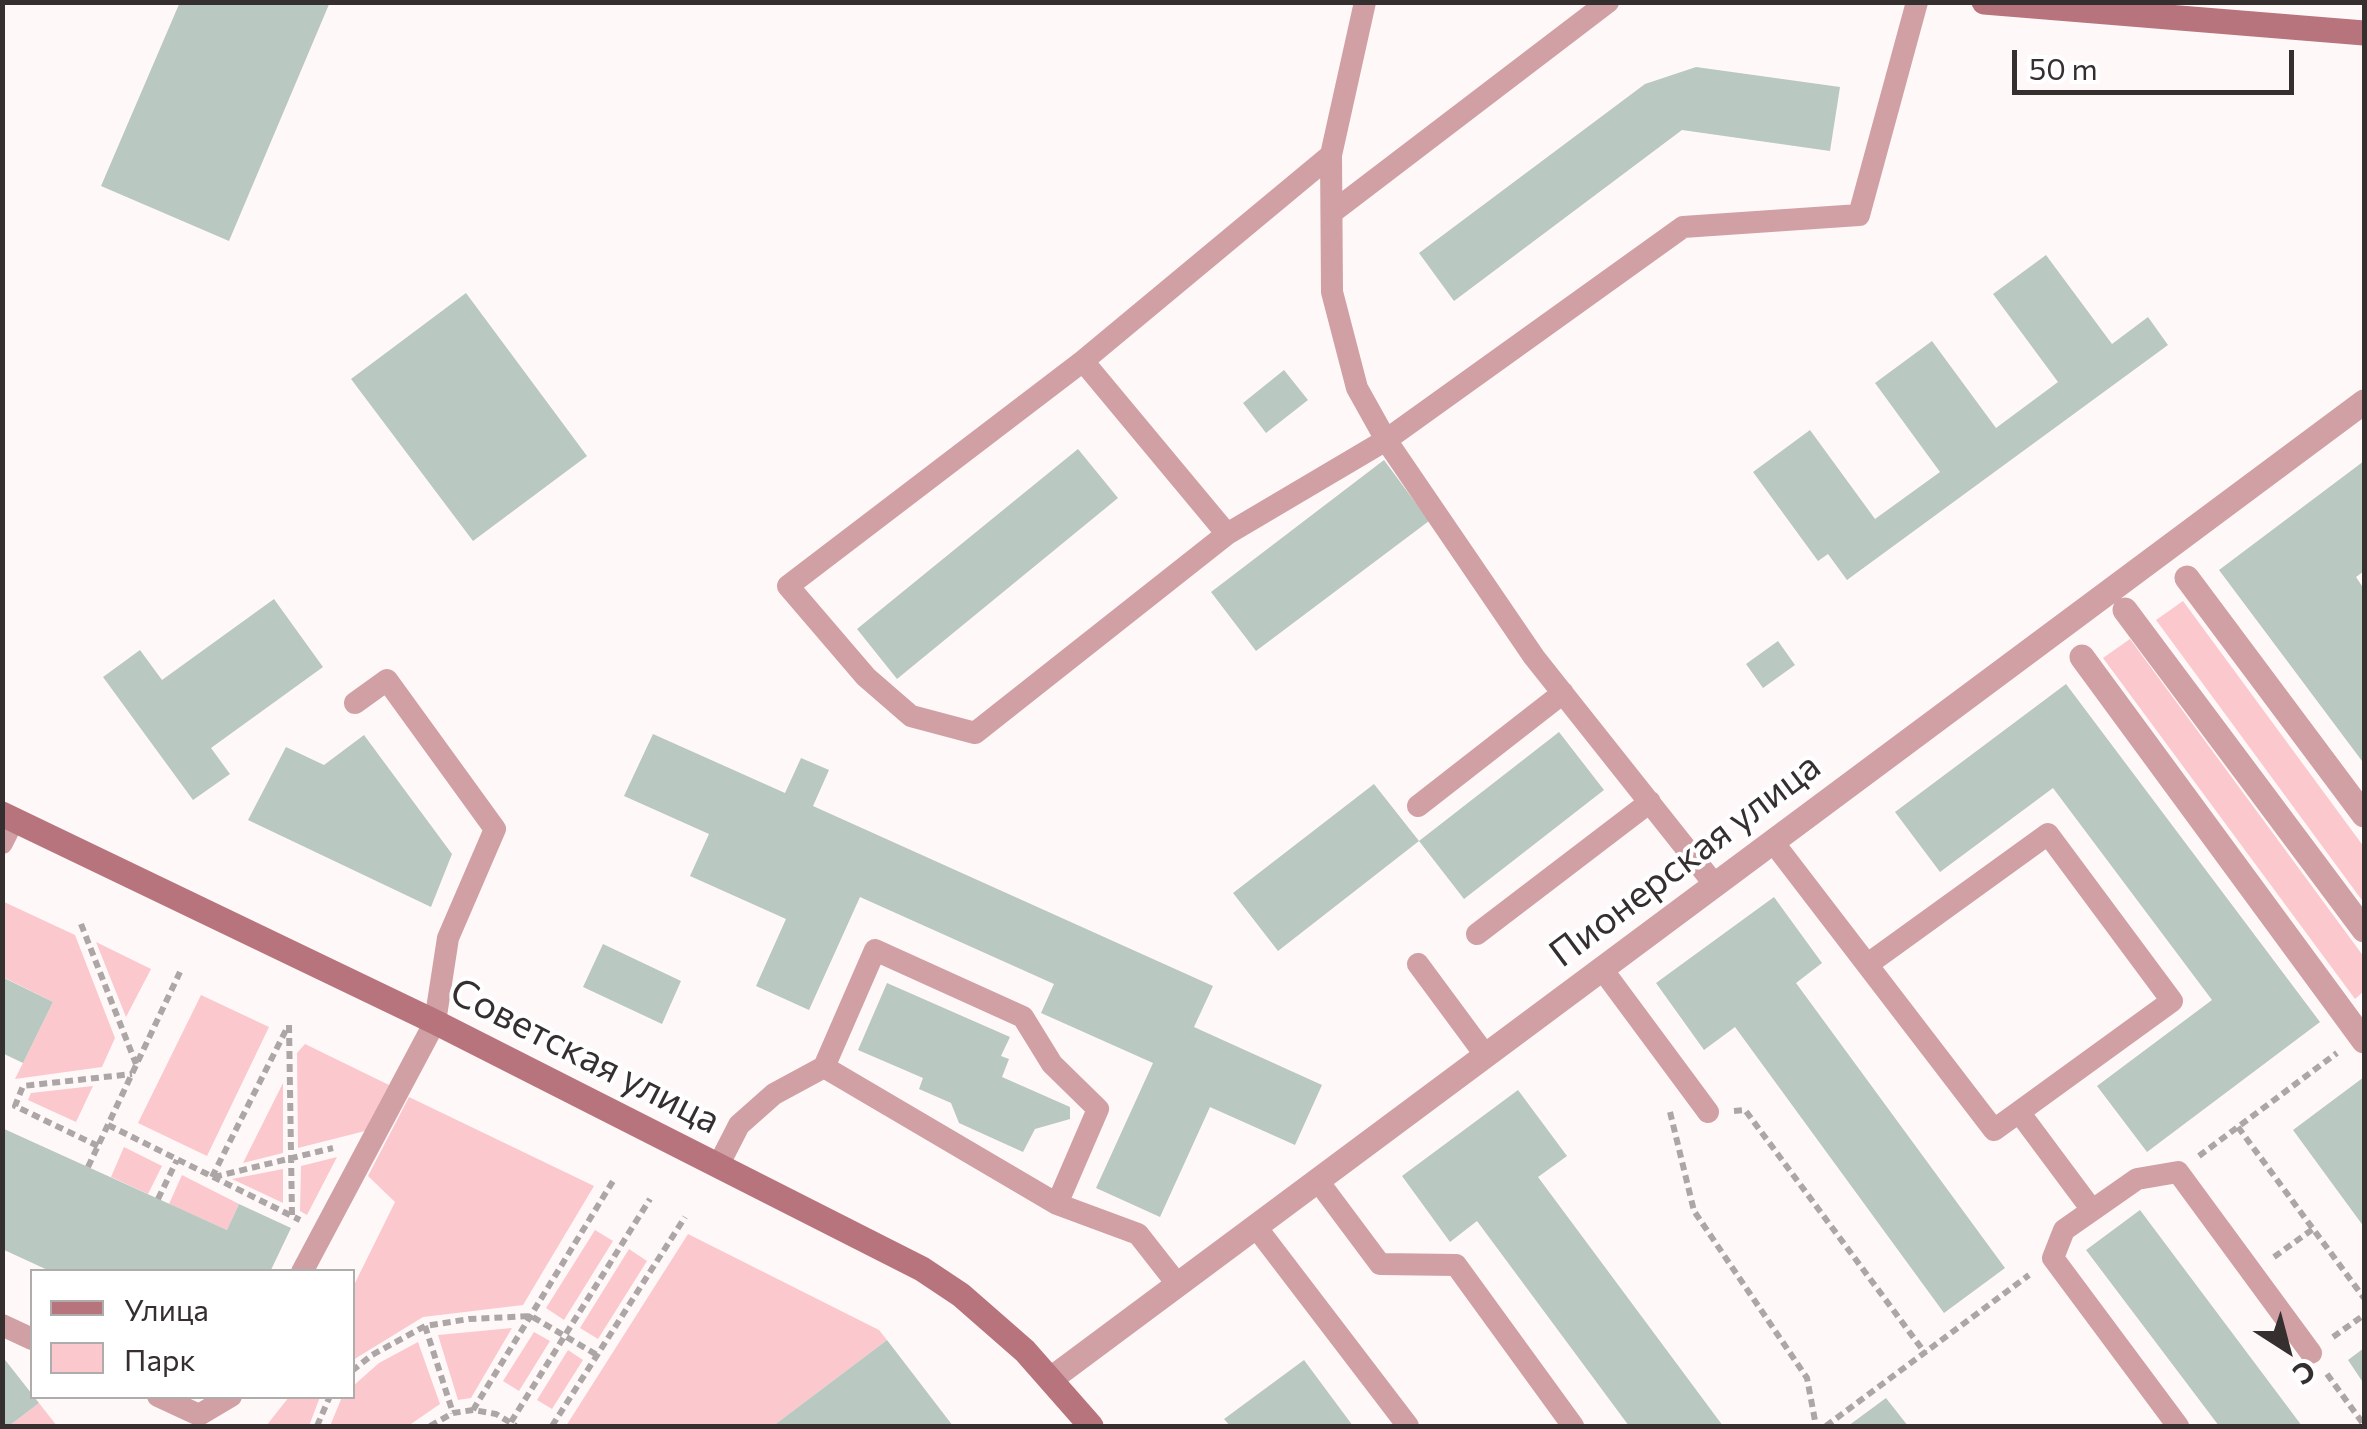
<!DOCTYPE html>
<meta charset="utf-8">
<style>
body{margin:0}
#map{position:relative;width:2367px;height:1429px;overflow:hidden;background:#fff8f8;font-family:Commissioner,sans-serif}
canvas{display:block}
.frame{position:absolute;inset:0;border:5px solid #362f30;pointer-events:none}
.legend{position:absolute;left:30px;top:1269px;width:325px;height:130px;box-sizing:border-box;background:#fff;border:2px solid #afacac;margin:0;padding:12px 18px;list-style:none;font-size:30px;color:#362f30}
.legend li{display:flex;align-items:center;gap:20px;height:50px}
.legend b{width:50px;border:2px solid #afacac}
.north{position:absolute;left:2237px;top:1299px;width:100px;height:100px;-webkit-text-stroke:8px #fff;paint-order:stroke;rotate:144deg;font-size:28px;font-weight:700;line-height:40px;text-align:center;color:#362f30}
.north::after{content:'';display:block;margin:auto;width:35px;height:45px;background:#362f30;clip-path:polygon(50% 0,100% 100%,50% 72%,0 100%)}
.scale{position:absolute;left:2012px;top:50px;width:282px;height:45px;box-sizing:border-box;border:5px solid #362f30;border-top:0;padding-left:12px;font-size:30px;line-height:35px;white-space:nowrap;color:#362f30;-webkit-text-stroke:8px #fff;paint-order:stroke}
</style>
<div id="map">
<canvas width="2367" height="1429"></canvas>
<div class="frame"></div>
<ul class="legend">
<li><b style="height:12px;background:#b8747d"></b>Улица</li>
<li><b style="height:28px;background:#fbc8cd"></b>Парк</li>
</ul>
<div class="north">С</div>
<div class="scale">50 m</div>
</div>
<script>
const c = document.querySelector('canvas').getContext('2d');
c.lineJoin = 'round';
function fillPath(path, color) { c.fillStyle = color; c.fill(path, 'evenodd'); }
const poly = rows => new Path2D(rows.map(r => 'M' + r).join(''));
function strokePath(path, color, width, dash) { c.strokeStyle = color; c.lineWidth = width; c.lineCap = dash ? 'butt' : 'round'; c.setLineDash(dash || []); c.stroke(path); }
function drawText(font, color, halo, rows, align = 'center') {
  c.font = font + ' Commissioner,sans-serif'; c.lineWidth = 8; c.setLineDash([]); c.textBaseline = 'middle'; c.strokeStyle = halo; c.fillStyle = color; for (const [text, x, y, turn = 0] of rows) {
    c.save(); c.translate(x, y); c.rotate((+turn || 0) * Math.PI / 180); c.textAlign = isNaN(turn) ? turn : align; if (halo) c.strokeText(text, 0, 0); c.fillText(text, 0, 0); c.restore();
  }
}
const green = poly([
 [2183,601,2364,847,2364,903,2156,620],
 [2130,639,2364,957,2364,991,2355,999,2103,658],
 [2,901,75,935,115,1038,102,1067,15,1079,53,1002,3,977],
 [96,942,151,969,126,1017],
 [201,995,269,1027,207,1156,138,1123],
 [305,1044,389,1085,365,1131,298,1148,297,1053],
 [283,1083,283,1153,243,1163],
 [93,1086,76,1122,28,1100,31,1093],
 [409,1097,594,1186,523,1305,423,1317,353,1360,353,1287,395,1202,368,1176],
 [124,1147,162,1166,148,1194,111,1177],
 [337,1157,307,1215,300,1211,301,1166],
 [283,1169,283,1203,232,1179],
 [182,1175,239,1204,227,1230,169,1204],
 [595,1230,613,1241,564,1320,546,1308],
 [688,1234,879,1330,887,1340,773,1426,566,1426],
 [629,1249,647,1261,598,1339,580,1328],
 [512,1328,471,1398,458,1400,438,1335],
 [534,1332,550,1341,519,1391,503,1381],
 [418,1342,440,1404,408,1426,330,1426,342,1397,352,1396,353,1386,379,1363],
 [568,1350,583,1360,552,1409,537,1400],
 [289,1397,320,1397,309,1426,266,1426],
 [39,1403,57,1426,9,1426]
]);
const building = poly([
 [180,2,330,2,229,241,101,186],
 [1696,67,1840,87,1830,151,1682,130,1454,301,1419,253,1645,84],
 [2046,255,2112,344,2148,317,2168,345,1847,580,1828,554,1818,561,1753,472,1810,430,1875,519,1940,472,1875,383,1932,341,1996,428,2058,382,1993,294],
 [466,293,587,456,473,541,351,379],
 [1284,370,1308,400,1266,433,1243,403],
 [1078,449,1118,498,897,679,857,629],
 [1384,460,1429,521,1256,651,1211,592],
 [2364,461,2364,571,2356,577,2364,589,2362,761,2219,570],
 [274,599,323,667,211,748,230,774,193,800,103,677,140,650,162,680],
 [1778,641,1795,665,1763,688,1746,664],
 [2066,684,2320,1022,2147,1152,2097,1086,2212,1000,2053,788,1940,872,1895,812],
 [1559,732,1604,790,1464,899,1419,841],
 [653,734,785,793,801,758,829,770,813,806,1213,986,1194,1027,1322,1085,1295,1145,1210,1107,1160,1217,1096,1188,1153,1063,1041,1013,1054,984,860,897,809,1010,756,986,786,919,690,876,709,834,624,796],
 [364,735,452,854,431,907,248,820,286,747,324,765],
 [1374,784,1419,841,1278,951,1233,893],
 [1774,897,1822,963,1796,983,2005,1268,1944,1313,1735,1027,1704,1050,1656,983],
 [603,944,681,981,662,1024,583,987],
 [2,977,53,1002,23,1063,2,1053],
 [887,983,1010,1037,1001,1056,1009,1059,1002,1077,1070,1107,1070,1119,1035,1129,1023,1152,959,1123,951,1103,919,1089,923,1078,858,1050],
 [2364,1077,2364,1227,2293,1130],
 [1518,1090,1567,1156,1538,1177,1723,1426,1629,1426,1477,1221,1450,1242,1402,1176],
 [2,1128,227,1230,239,1204,291,1228,270,1272,52,1272,2,1249],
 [2140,1210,2302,1426,2219,1426,2086,1250],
 [887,1340,953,1426,773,1426],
 [2364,1348,2364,1384,2348,1360],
 [2,1356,39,1403,9,1426,2,1426],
 [1304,1360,1353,1426,1230,1426,1224,1419],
 [1886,1398,1908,1426,1848,1426]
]);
const path = poly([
 [81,924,136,1064],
 [289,1025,292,1216],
 [1734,1111,1745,1110,1925,1353],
 [1670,1112,1694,1211,1807,1378,1816,1426],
 [108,1125,300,1220],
 [2238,1127,2364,1298],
 [98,1146,15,1106,23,1086,132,1074],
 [2199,1156,2337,1053],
 [88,1167,180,972],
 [212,1177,288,1026],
 [214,1177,333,1148],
 [158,1199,177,1160],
 [2274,1257,2313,1229],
 [425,1326,453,1413],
 [2333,1337,2364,1315],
 [352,1371,372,1355,425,1326,469,1319,531,1316,597,1355],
 [2327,1374,2364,1425],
 [473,1410,613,1181],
 [511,1422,650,1199],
 [317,1426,330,1396],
 [430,1426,453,1413,473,1410,496,1414,516,1426],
 [552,1426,685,1217],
 [1826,1426,2029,1275]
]);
const lane = poly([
 [1365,2,1331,155,1332,292,1357,388,1386,440,1534,657,1715,885],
 [1331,155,1083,361,788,586,866,677,911,716,975,733,1227,534,1386,440,1683,227,1859,215,1917,2],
 [1334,211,1608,2],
 [1083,361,1227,534],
 [1418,806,1563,693],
 [1773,842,1994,1130,2019,1112,2092,1210],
 [2,843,14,819],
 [1477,934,1650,802],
 [1418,964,1486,1056],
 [1868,964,2048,834,2172,1001,2019,1112],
 [1602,969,1708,1112],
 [824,1067,875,950,1023,1017,1052,1064,1098,1109,1057,1204],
 [718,1166,739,1125,774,1094,824,1067,1057,1204,1138,1234,1178,1285],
 [1318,1181,1380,1264,1456,1265,1573,1426],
 [1256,1227,1408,1426],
 [302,1272,435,1022,448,938,495,829,387,680,355,703],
 [2,1325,32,1339],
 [158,1396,199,1415,231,1396],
 [2178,1426,2053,1258,2064,1230,2137,1179,2178,1172,2311,1353]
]);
const street = poly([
 [2187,578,2364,815],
 [2125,610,2364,930],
 [2082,657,2364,1041],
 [1051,1379,2364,402]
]);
const secondary = poly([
 [1984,2,2364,33],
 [2,814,435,1022,922,1269,961,1295,1025,1351,1091,1426]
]);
const streetNames = [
 ["Пионерская улица",1685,860,-37],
 ["Советская улица",585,1056,27]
];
fillPath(green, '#fbc8cd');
fillPath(building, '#b9c8c0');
strokePath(path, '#ada6a7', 6, [8, 5]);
strokePath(lane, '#d0a0a5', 22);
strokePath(street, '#d0a0a5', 25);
strokePath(secondary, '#b8747d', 25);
drawText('38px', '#362f30', '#fff', streetNames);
</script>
